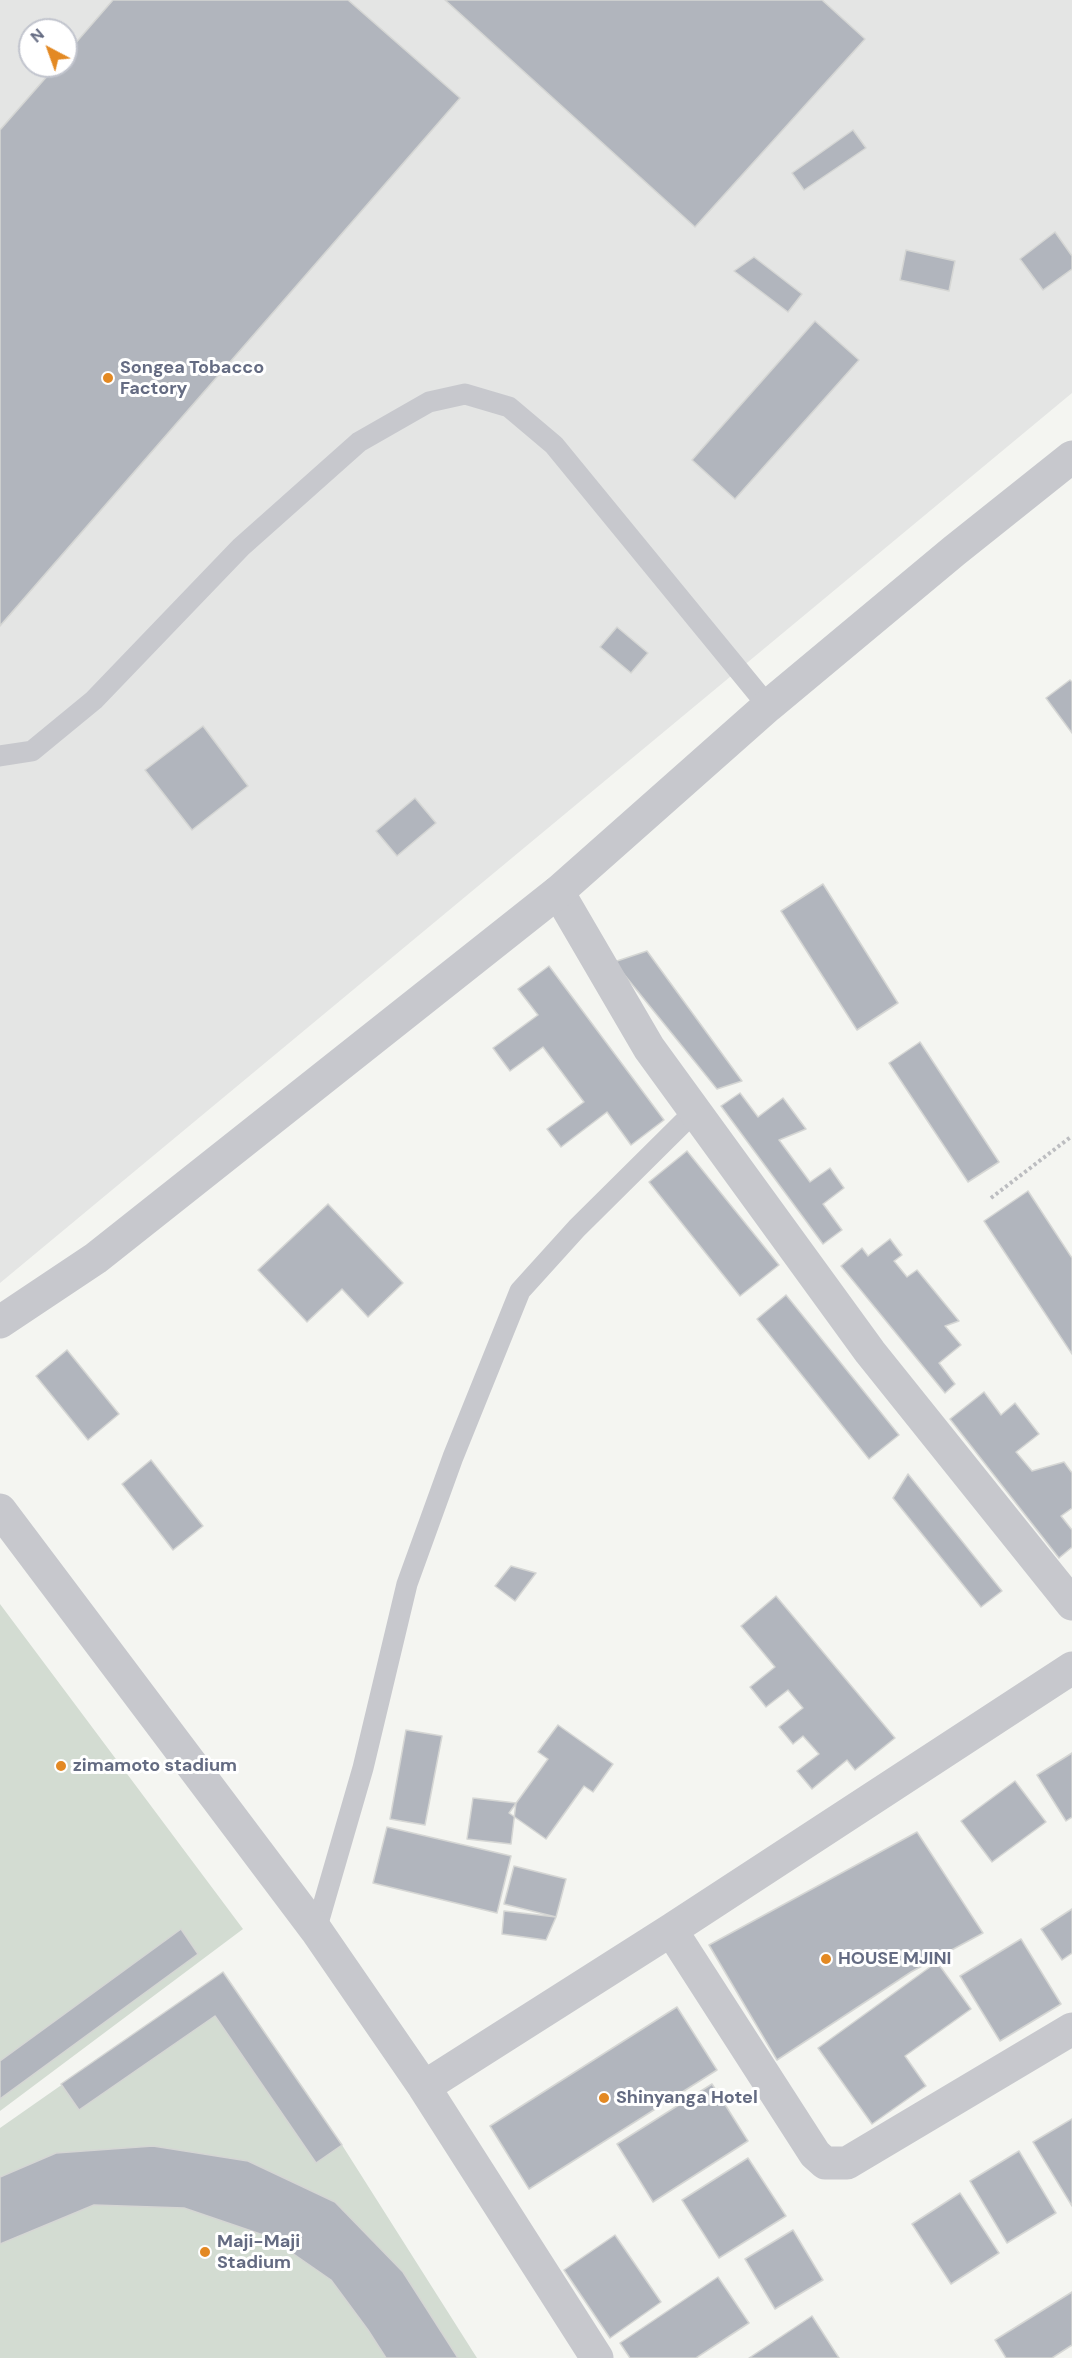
<!DOCTYPE html>
<style>
body{margin:0}
#map{position:relative;width:1072px;height:2358px;overflow:hidden;background:#f4f5f1;font-family:"DM Sans",sans-serif}
canvas{display:block}
.north{position:absolute;left:18px;top:18px;width:60px;height:60px;box-sizing:border-box;background:#fff;border:2px solid #c1c4cd;border-radius:50%;rotate:319deg;font-size:16px;font-weight:700;line-height:24px;text-align:center;color:#646b82}
.north::after{content:'';display:block;margin:auto;width:21px;height:27px;background:#e38923;clip-path:polygon(50% 0,100% 100%,50% 72%,0 100%)}
</style>
<div id="map">
<canvas width="1072" height="2358"></canvas>
<div class="north">N</div>
</div>
<script>
const c = document.querySelector('canvas').getContext('2d');
c.lineJoin = 'round';
function fillPath(path, color) { c.fillStyle = color; c.fill(path, 'evenodd'); }
const poly = rows => new Path2D(rows.map(r => 'M' + r).join(''));
function strokePath(path, color, width, dash) { c.strokeStyle = color; c.lineWidth = width; c.lineCap = dash ? 'butt' : 'round'; c.setLineDash(dash || []); c.stroke(path); }
function drawText(font, color, halo, rows, align = 'center') {
  c.font = font + ' "DM Sans",sans-serif'; c.lineWidth = 6; c.setLineDash([]); c.textBaseline = 'middle'; c.strokeStyle = halo; c.fillStyle = color; for (const [text, x, y, turn = 0] of rows) {
    c.save(); c.translate(x, y); c.rotate((+turn || 0) * Math.PI / 180); c.textAlign = isNaN(turn) ? turn : align; if (halo) c.strokeText(text, 0, 0); c.fillText(text, 0, 0); c.restore();
  }
}
const built = poly([
 [0,0,1072,0,1072,393,0,1283],
 [30,30,66,30,66,66,30,66]
]);
const green = poly([
 [0,1604,243,1929,0,2111],
 [223,1972,342,2145,477,2358,0,2358,0,2128]
]);
const building = poly([
 [113,0,348,0,460,98,0,626,0,130,56,66,66,66,66,54,113,0],
 [445,0,822,0,865,39,695,227,445,0],
 [853,130,866,148,804,190,792,173,853,130],
 [1055,232,1072,256,1072,269,1043,290,1020,259,1055,232],
 [906,250,955,261,949,291,900,280,906,250],
 [754,257,802,294,788,312,734,271,754,257],
 [815,321,859,360,735,499,692,460,815,321],
 [617,627,648,653,631,673,600,647,617,627],
 [1070,680,1072,682,1072,733,1046,698,1070,680],
 [203,726,248,786,192,830,145,770,203,726],
 [415,798,436,823,397,856,376,831,415,798],
 [823,884,898,1003,857,1030,781,911,823,884],
 [647,951,742,1081,717,1089,614,962,647,951],
 [549,966,664,1120,631,1145,607,1112,561,1147,547,1129,584,1102,543,1047,510,1071,493,1048,538,1015,518,989,549,966],
 [920,1042,999,1162,968,1182,889,1063,920,1042],
 [740,1093,758,1117,783,1098,806,1129,779,1140,810,1182,830,1168,844,1188,823,1204,842,1230,823,1244,721,1106,740,1093],
 [687,1151,779,1265,740,1296,649,1182,687,1151],
 [1028,1191,1072,1258,1072,1354,984,1221,1028,1191],
 [328,1204,403,1283,368,1317,342,1289,307,1322,258,1270,328,1204],
 [890,1239,902,1255,894,1261,907,1277,917,1270,959,1321,945,1326,961,1345,939,1363,955,1384,945,1393,841,1266,862,1248,868,1256,890,1239],
 [786,1295,899,1435,869,1459,757,1319,786,1295],
 [67,1350,119,1414,88,1440,36,1376,67,1350],
 [984,1392,1001,1415,1015,1403,1039,1434,1016,1452,1032,1471,1064,1462,1072,1473,1072,1508,1061,1516,1072,1530,1072,1547,1059,1558,950,1419,984,1392],
 [151,1460,203,1526,173,1550,122,1484,151,1460],
 [908,1474,1002,1591,981,1607,893,1498,908,1474],
 [511,1566,536,1573,515,1601,495,1586,511,1566],
 [776,1596,895,1738,855,1770,847,1760,812,1789,797,1771,819,1754,803,1736,793,1744,779,1727,803,1708,788,1690,766,1707,750,1687,775,1667,741,1626,776,1596],
 [558,1725,613,1764,593,1792,584,1786,546,1839,509,1813,548,1759,538,1752,558,1725],
 [406,1730,442,1736,425,1825,390,1819,406,1730],
 [1072,1753,1072,1817,1066,1821,1037,1775,1072,1753],
 [1015,1781,1046,1822,992,1862,961,1821,1015,1781],
 [473,1798,516,1803,511,1844,467,1839,473,1798],
 [387,1827,511,1856,497,1913,373,1883,387,1827],
 [917,1832,983,1933,911,1972,777,2060,709,1945,917,1832],
 [514,1866,566,1879,556,1917,504,1904,514,1866],
 [1072,1909,1072,1953,1062,1960,1041,1929,1072,1909],
 [504,1911,556,1917,546,1940,502,1934,504,1911],
 [181,1929,198,1954,0,2099,0,2061,181,1929],
 [1021,1939,1061,2004,1000,2041,960,1976,1021,1939],
 [937,1962,971,2009,905,2056,926,2086,872,2124,818,2048,937,1962],
 [223,1972,342,2145,316,2163,215,2016,79,2110,61,2084,223,1972],
 [677,2007,717,2070,529,2189,490,2126,677,2007],
 [712,2084,748,2141,653,2202,617,2144,712,2084],
 [1072,2119,1072,2206,1033,2142,1072,2119],
 [153,2146,248,2161,335,2202,403,2272,458,2358,386,2358,368,2330,331,2280,269,2237,184,2208,94,2205,0,2244,0,2177,56,2153,153,2146],
 [1019,2151,1056,2213,1007,2243,970,2181,1019,2151],
 [748,2158,786,2216,719,2258,682,2200,748,2158],
 [960,2193,999,2253,951,2284,912,2224,960,2193],
 [793,2230,823,2280,775,2309,745,2259,793,2230],
 [615,2235,661,2302,610,2338,564,2270,615,2235],
 [718,2277,749,2323,696,2358,630,2358,620,2343,718,2277],
 [1072,2292,1072,2345,1052,2358,1006,2358,995,2340,1072,2292],
 [812,2316,839,2358,749,2358,812,2316]
]);
const path = poly([
 [991,1198,1072,1136]
]);
const service = poly([
 [0,756,32,751,94,700,241,547,359,442,429,402,465,394,509,407,554,445,768,706],
 [316,1930,363,1768,407,1584,453,1457,520,1291,577,1228,695,1111]
]);
const minor = poly([
 [558,892,649,1048,870,1352,1072,1604],
 [0,1510,316,1930,424,2087,597,2358],
 [671,1930,815,2154,825,2163,847,2163,1072,2029],
 [424,2087,671,1930,1072,1668]
]);
const tertiary = poly([
 [0,1322,96,1258,558,892,768,706,954,551,1072,457]
]);
const markers = [
 [108,378,6,"#e38923"],
 [61,1766,6,"#e38923"],
 [826,1959,6,"#e38923"],
 [604,2098,6,"#e38923"],
 [205,2252,6,"#e38923"]
];
const poiNames = [
 ["Songea Tobacco",120,368],
 ["Factory",120,389],
 ["zimamoto stadium",73,1766],
 ["HOUSE MJINI",838,1959],
 ["Shinyanga Hotel",616,2098],
 ["Maji-Maji",217,2242],
 ["Stadium",217,2263]
];
fillPath(built, '#e4e5e4');
fillPath(green, '#d3dcd2');
fillPath(building, '#b1b5bd');
strokePath(building, '#d5d6d4', 1.5);
strokePath(path, '#bcbdc0', 4, [3, 3]);
strokePath(service, '#c7c8cd', 21);
strokePath(minor, '#c7c8cd', 33);
strokePath(tertiary, '#c7c8cd', 33);
for (const [x, y, r, color] of markers) { const dot = new Path2D(); dot.arc(x, y, r, 0, 2 * Math.PI); c.fillStyle = color; c.fill(dot); strokePath(dot, '#fff', 2); }
drawText('bold 18px', '#646b82', '#fff', poiNames, 'left');
</script>
